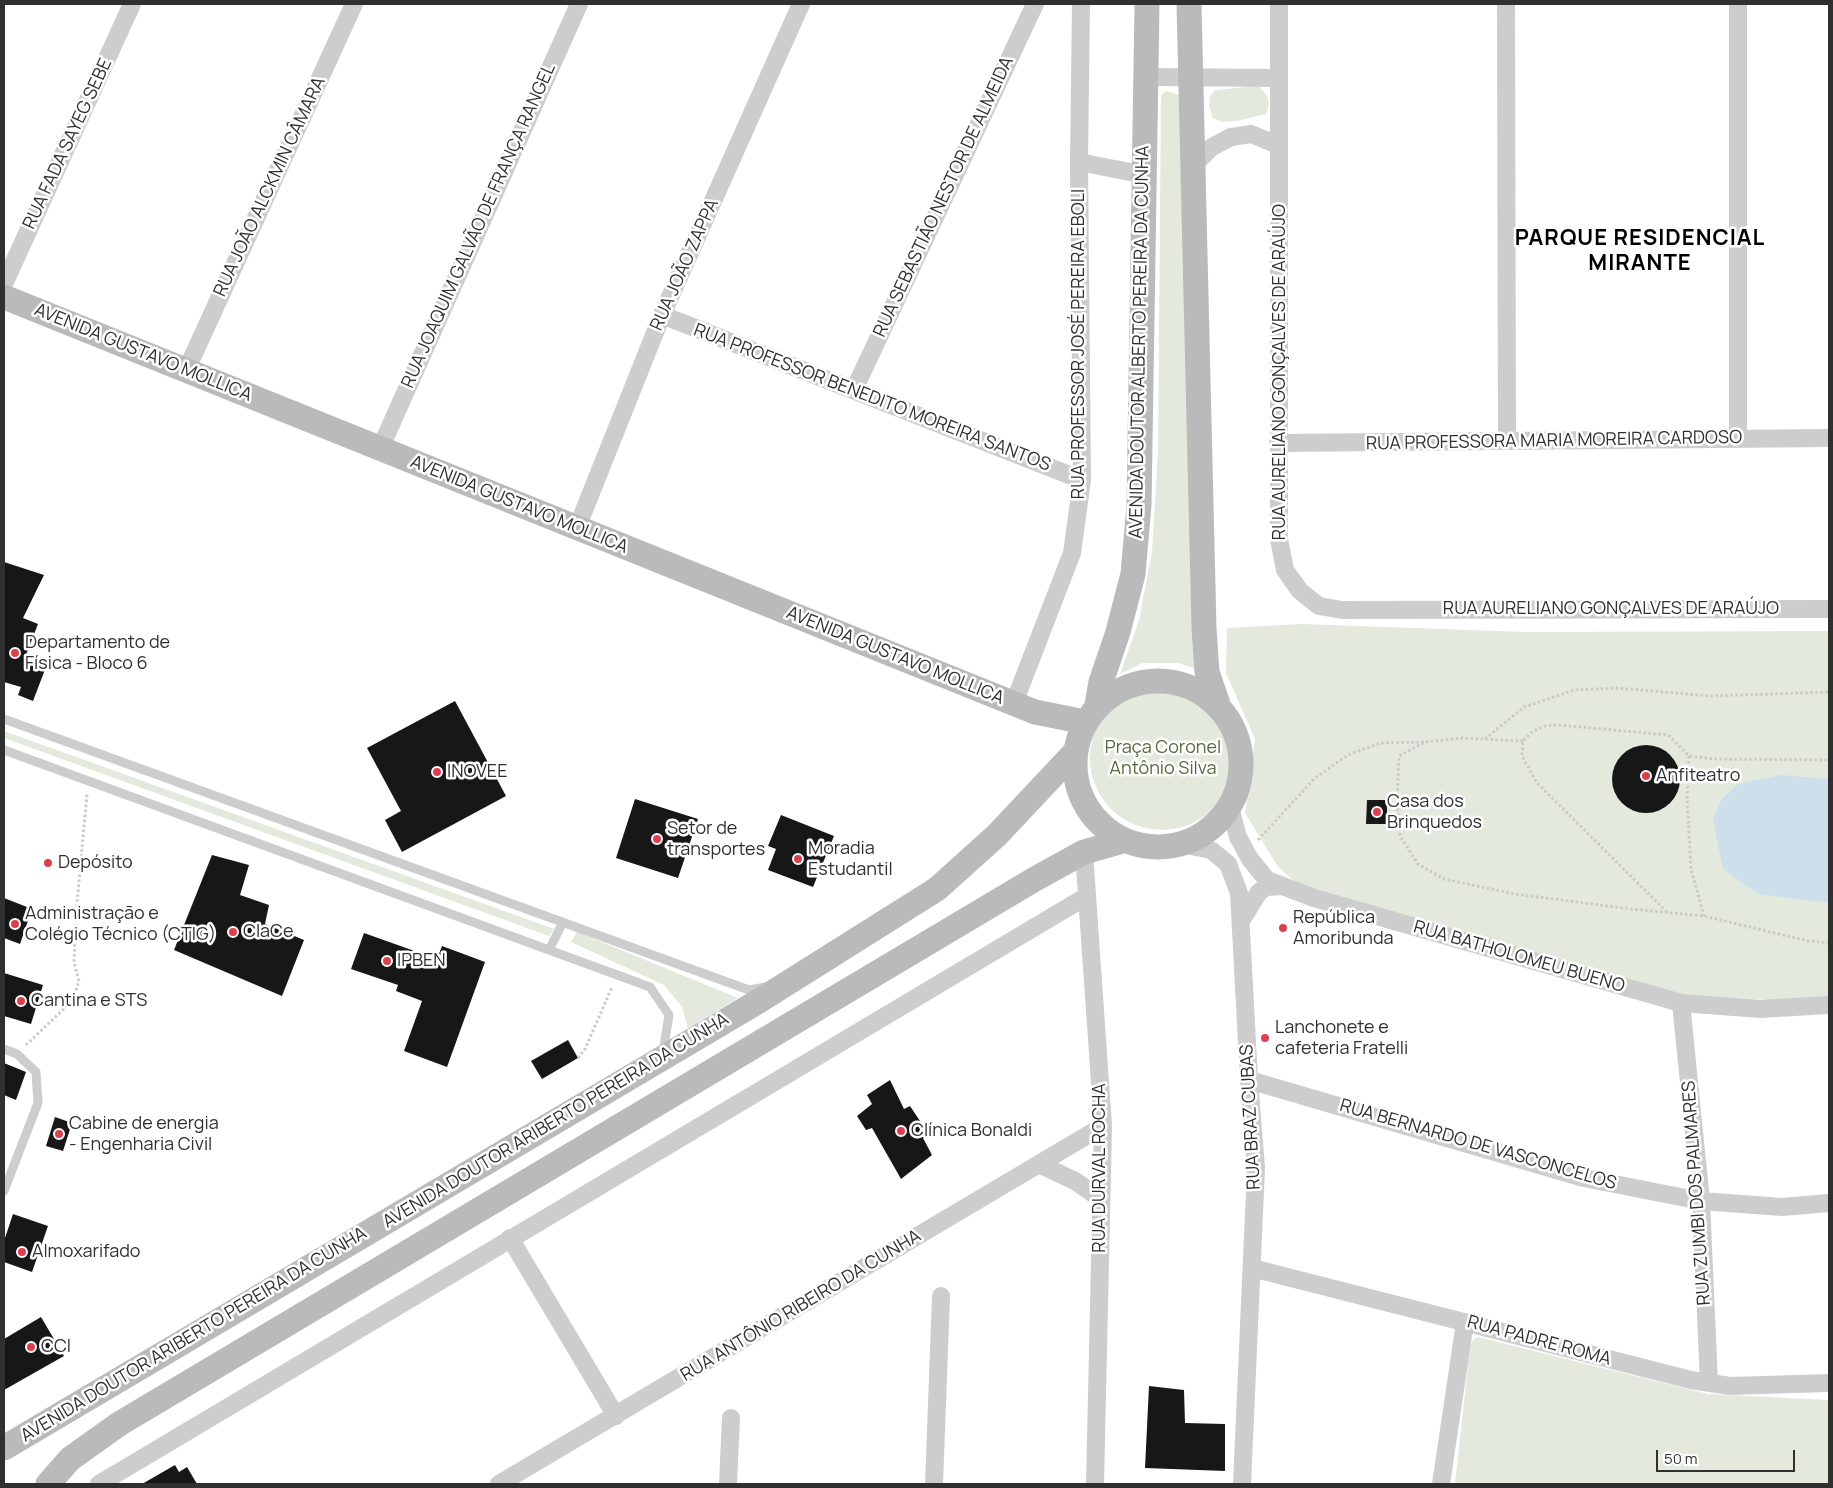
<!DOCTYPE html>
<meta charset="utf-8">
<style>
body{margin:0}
#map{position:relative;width:1833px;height:1488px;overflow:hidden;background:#fff;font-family:Manrope,sans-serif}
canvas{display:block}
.frame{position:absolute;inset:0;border:5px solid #303030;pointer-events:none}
.scale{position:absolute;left:1656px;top:1450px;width:139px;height:22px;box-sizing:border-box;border:2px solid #303030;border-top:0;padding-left:6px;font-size:15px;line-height:18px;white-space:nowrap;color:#303030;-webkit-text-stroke:4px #fff;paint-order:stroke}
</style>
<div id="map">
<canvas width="1833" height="1488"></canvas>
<div class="frame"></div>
<div class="scale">50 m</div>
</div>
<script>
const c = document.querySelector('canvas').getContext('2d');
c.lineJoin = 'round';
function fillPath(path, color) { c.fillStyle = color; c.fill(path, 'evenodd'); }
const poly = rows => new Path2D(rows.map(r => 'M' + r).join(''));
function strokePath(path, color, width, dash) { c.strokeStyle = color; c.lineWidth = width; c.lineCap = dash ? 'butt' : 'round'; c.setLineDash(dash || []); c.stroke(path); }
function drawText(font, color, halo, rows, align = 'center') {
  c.font = font + ' Manrope,sans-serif'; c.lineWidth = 5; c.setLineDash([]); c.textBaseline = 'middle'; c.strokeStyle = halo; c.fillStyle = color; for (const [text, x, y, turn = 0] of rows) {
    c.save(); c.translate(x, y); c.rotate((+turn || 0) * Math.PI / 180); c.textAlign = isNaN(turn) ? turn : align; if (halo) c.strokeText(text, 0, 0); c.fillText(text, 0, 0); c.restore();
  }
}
const green = poly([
 [1245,87,1260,87,1267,96,1269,104,1266,114,1237,121,1222,122,1213,118,1209,106,1210,96,1216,90],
 [1166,91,1179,95,1196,669,1179,663,1143,663,1120,674,1139,620,1152,552,1158,452,1161,95],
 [1303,624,1525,632,1829,631,1829,999,1792,1001,1687,996,1432,922,1301,887,1278,867,1245,813,1255,739,1226,673,1227,628],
 '1090 758a72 72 0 1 1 144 0a72 72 0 1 1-144 0Z',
 [4,731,554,929,549,936,4,738],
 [577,932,738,998,688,1028,682,1007,664,985,571,942],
 [1478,1337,1708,1394,1829,1400,1829,1484,1455,1484,1470,1347,1473,1340]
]);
const water = poly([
 [1781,775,1829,779,1829,903,1758,894,1723,869,1713,819,1721,800,1738,784]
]);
const building = poly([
 [4,562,44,575,23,618,38,624,24,660,46,667,33,701,18,695,21,687,4,682],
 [455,701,506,796,402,852,385,820,401,811,367,748],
 '1612 779a34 34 0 1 1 68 0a34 34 0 1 1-68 0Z',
 [635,799,698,819,678,878,616,858],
 [1367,800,1387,800,1387,824,1366,824],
 [781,815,834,836,813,887,768,870,776,849,768,846],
 [212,855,249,865,240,895,269,905,265,924,304,940,282,996,174,950],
 [4,898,32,909,20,944,4,938],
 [364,933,437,959,442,946,485,962,447,1067,404,1051,422,1001,396,991,398,985,351,969],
 [4,973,43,985,31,1024,4,1016],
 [568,1040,578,1058,542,1079,531,1061],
 [4,1063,26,1072,16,1100,4,1095],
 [890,1080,904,1109,910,1106,928,1133,923,1138,932,1155,901,1179,872,1128,866,1130,857,1116,872,1104,867,1095],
 [55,1117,72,1123,63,1151,46,1146],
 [13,1214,48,1226,32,1272,4,1262,4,1241],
 [41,1317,64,1356,4,1390,4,1339],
 [1149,1386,1184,1390,1185,1423,1225,1424,1225,1471,1145,1468],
 [175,1465,179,1472,187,1467,197,1484,142,1484]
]);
const path = poly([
 [1485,739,1524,707,1574,690,1617,688,1711,696,1829,692],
 [1523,741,1462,738,1425,742,1399,756,1397,802,1400,836,1418,864,1444,879,1515,894,1631,909,1704,916,1808,941,1829,943],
 [1689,756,1687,799,1691,869,1704,916],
 [1258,840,1315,778,1348,755,1380,743,1425,742],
 [1667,912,1537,783,1522,756,1523,741,1533,731,1545,726,1559,725,1668,735,1689,756,1714,759,1829,760],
 [26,1045,73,1000,79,981,74,962,76,914,87,794],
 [578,1058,585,1049,612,987]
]);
const lane = poly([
 [4,719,749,990,766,987],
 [4,750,650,987,669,1015,663,1052],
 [549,950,563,922],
 [4,1049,17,1054,36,1072,38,1103,4,1191]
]);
const street = poly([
 [1279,4,1279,539,1285,570,1300,591,1319,606,1342,610,1829,609],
 [1506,4,1507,441],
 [1738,4,1738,439],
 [1146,77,1279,78],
 [1079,162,1145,175],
 [1194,165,1212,147,1231,137,1251,134,1278,145],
 [4,284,132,4],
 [662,315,1082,480],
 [186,371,354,4],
 [854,390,1035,4],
 [1278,443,1829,438],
 [380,449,579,4],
 [577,528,662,315,801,4],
 [1014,703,1072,553,1082,480,1079,162,1081,4],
 [1230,807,1238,837,1250,859,1267,880,1314,898,1681,1003,1760,1009,1829,1005],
 [1182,844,1211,850,1228,864,1239,893,1249,1080,1256,1168,1242,1484],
 [1084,852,1103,1126,1095,1484],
 [1241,921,1259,892,1266,887,1282,886],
 [1681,1003,1701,1201,1709,1383],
 [1249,1080,1584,1178,1701,1201,1782,1207,1829,1203],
 [1039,1164,1075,1181,1101,1199],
 [510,1238,616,1416],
 [1252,1268,1691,1380,1730,1386,1829,1383],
 [99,1484,1087,896],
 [499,1484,1103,1126],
 [728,1484,731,1418],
 [934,1484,941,1296],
 [1441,1484,1465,1322]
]);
const secondary = poly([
 [1189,4,1204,628,1207,672,1218,704],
 [4,297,1035,712,1085,722],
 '1075 764a83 83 0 1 1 166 0a83 83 0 1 1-166 0Z',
 [1097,705,1101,682,1118,632,1133,574,1139,505,1147,4],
 [4,1448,759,1001,937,889,997,835,1075,752],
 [48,1484,70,1459,119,1424,1035,879,1084,852,1123,841]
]);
const markers = [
 [15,653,5,"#da404d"],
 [437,772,5,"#da404d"],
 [1646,776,5,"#da404d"],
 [1377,812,5,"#da404d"],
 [657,839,5,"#da404d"],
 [798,859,5,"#da404d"],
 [48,863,5,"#da404d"],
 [15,924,5,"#da404d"],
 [1283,928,5,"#da404d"],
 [233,932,5,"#da404d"],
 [387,961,5,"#da404d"],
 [21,1001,5,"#da404d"],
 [1265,1038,5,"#da404d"],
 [901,1131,5,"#da404d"],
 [59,1134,5,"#da404d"],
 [22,1252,5,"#da404d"],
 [31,1347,5,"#da404d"]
];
const streetNames = [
 ["RUA FADA SAYEG SEBE",68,144,-65],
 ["RUA JOÃO ALCKMIN CÂMARA",270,187,-65],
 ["RUA SEBASTIÃO NESTOR DE ALMEIDA",944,197,-65],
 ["RUA JOAQUIM GALVÃO DE FRANÇA RANGEL",479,226,-66],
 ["RUA JOÃO ZAPPA",685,265,-66],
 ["AVENIDA DOUTOR ALBERTO PEREIRA DA CUNHA",1140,342,-89],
 ["RUA PROFESSOR JOSÉ PEREIRA EBOLI",1079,344,-90],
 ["AVENIDA GUSTAVO MOLLICA",143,353,22],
 ["RUA AURELIANO GONÇALVES DE ARAÚJO",1280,372,-90],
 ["RUA PROFESSOR BENEDITO MOREIRA SANTOS",872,398,21],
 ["RUA PROFESSORA MARIA MOREIRA CARDOSO",1554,441,-1],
 ["AVENIDA GUSTAVO MOLLICA",519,505,22],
 ["RUA AURELIANO GONÇALVES DE ARAÚJO",1611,609],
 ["AVENIDA GUSTAVO MOLLICA",895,656,22],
 ["RUA BATHOLOMEU BUENO",1519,957,16],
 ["RUA BRAZ CUBAS",1251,1117,-93],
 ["AVENIDA DOUTOR ARIBERTO PEREIRA DA CUNHA",556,1121,-31],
 ["RUA BERNARDO DE VASCONCELOS",1478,1145,16],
 ["RUA DURVAL ROCHA",1100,1168,-90],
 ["RUA ZUMBI DOS PALMARES",1697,1193,-94],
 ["RUA ANTÔNIO RIBEIRO DA CUNHA",801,1306,-31],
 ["AVENIDA DOUTOR ARIBERTO PEREIRA DA CUNHA",194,1335,-31],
 ["RUA PADRE ROMA",1539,1341,15]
];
const poiNames = [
 ["Departamento de",25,643],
 ["Física - Bloco 6",25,664],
 ["INOVEE",447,772],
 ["Anfiteatro",1656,776],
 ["Casa dos",1387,802],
 ["Brinquedos",1387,823],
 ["Setor de",667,829],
 ["transportes",667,850],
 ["Moradia",808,849],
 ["Estudantil",808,870],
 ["Depósito",58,863],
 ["Administração e",25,914],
 ["Colégio Técnico (CTIG)",25,935],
 ["República",1293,918],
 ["Amoribunda",1293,939],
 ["ClaCe",243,932],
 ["IPBEN",397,961],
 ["Cantina e STS",31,1001],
 ["Lanchonete e",1275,1028],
 ["cafeteria Fratelli",1275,1049],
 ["Cabine de energia",69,1124],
 ["- Engenharia Civil",69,1145],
 ["Clínica Bonaldi",911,1131],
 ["Almoxarifado",32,1252],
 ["CCI",41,1347]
];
const parkNames = [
 ["Praça Coronel",1163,748],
 ["Antônio Silva",1163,769]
];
const districtNames = [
 ["PARQUE RESIDENCIAL",1640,239],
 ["MIRANTE",1640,264]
];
fillPath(green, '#e4e9dd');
fillPath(water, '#cddfeb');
fillPath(building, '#171717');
strokePath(path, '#cacaca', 3, [2.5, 2.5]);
strokePath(lane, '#cdcdcd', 9);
strokePath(street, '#cdcdcd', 18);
strokePath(secondary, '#bababa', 25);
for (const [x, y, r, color] of markers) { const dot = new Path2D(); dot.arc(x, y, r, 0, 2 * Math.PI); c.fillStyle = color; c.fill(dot); strokePath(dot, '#fff', 2); }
drawText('18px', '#303030', '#fff', streetNames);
drawText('18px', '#303030', '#fff', poiNames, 'left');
drawText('18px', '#546a40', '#fff', parkNames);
c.letterSpacing = '1px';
drawText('bold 22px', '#000', '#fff', districtNames);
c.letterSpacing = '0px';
</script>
